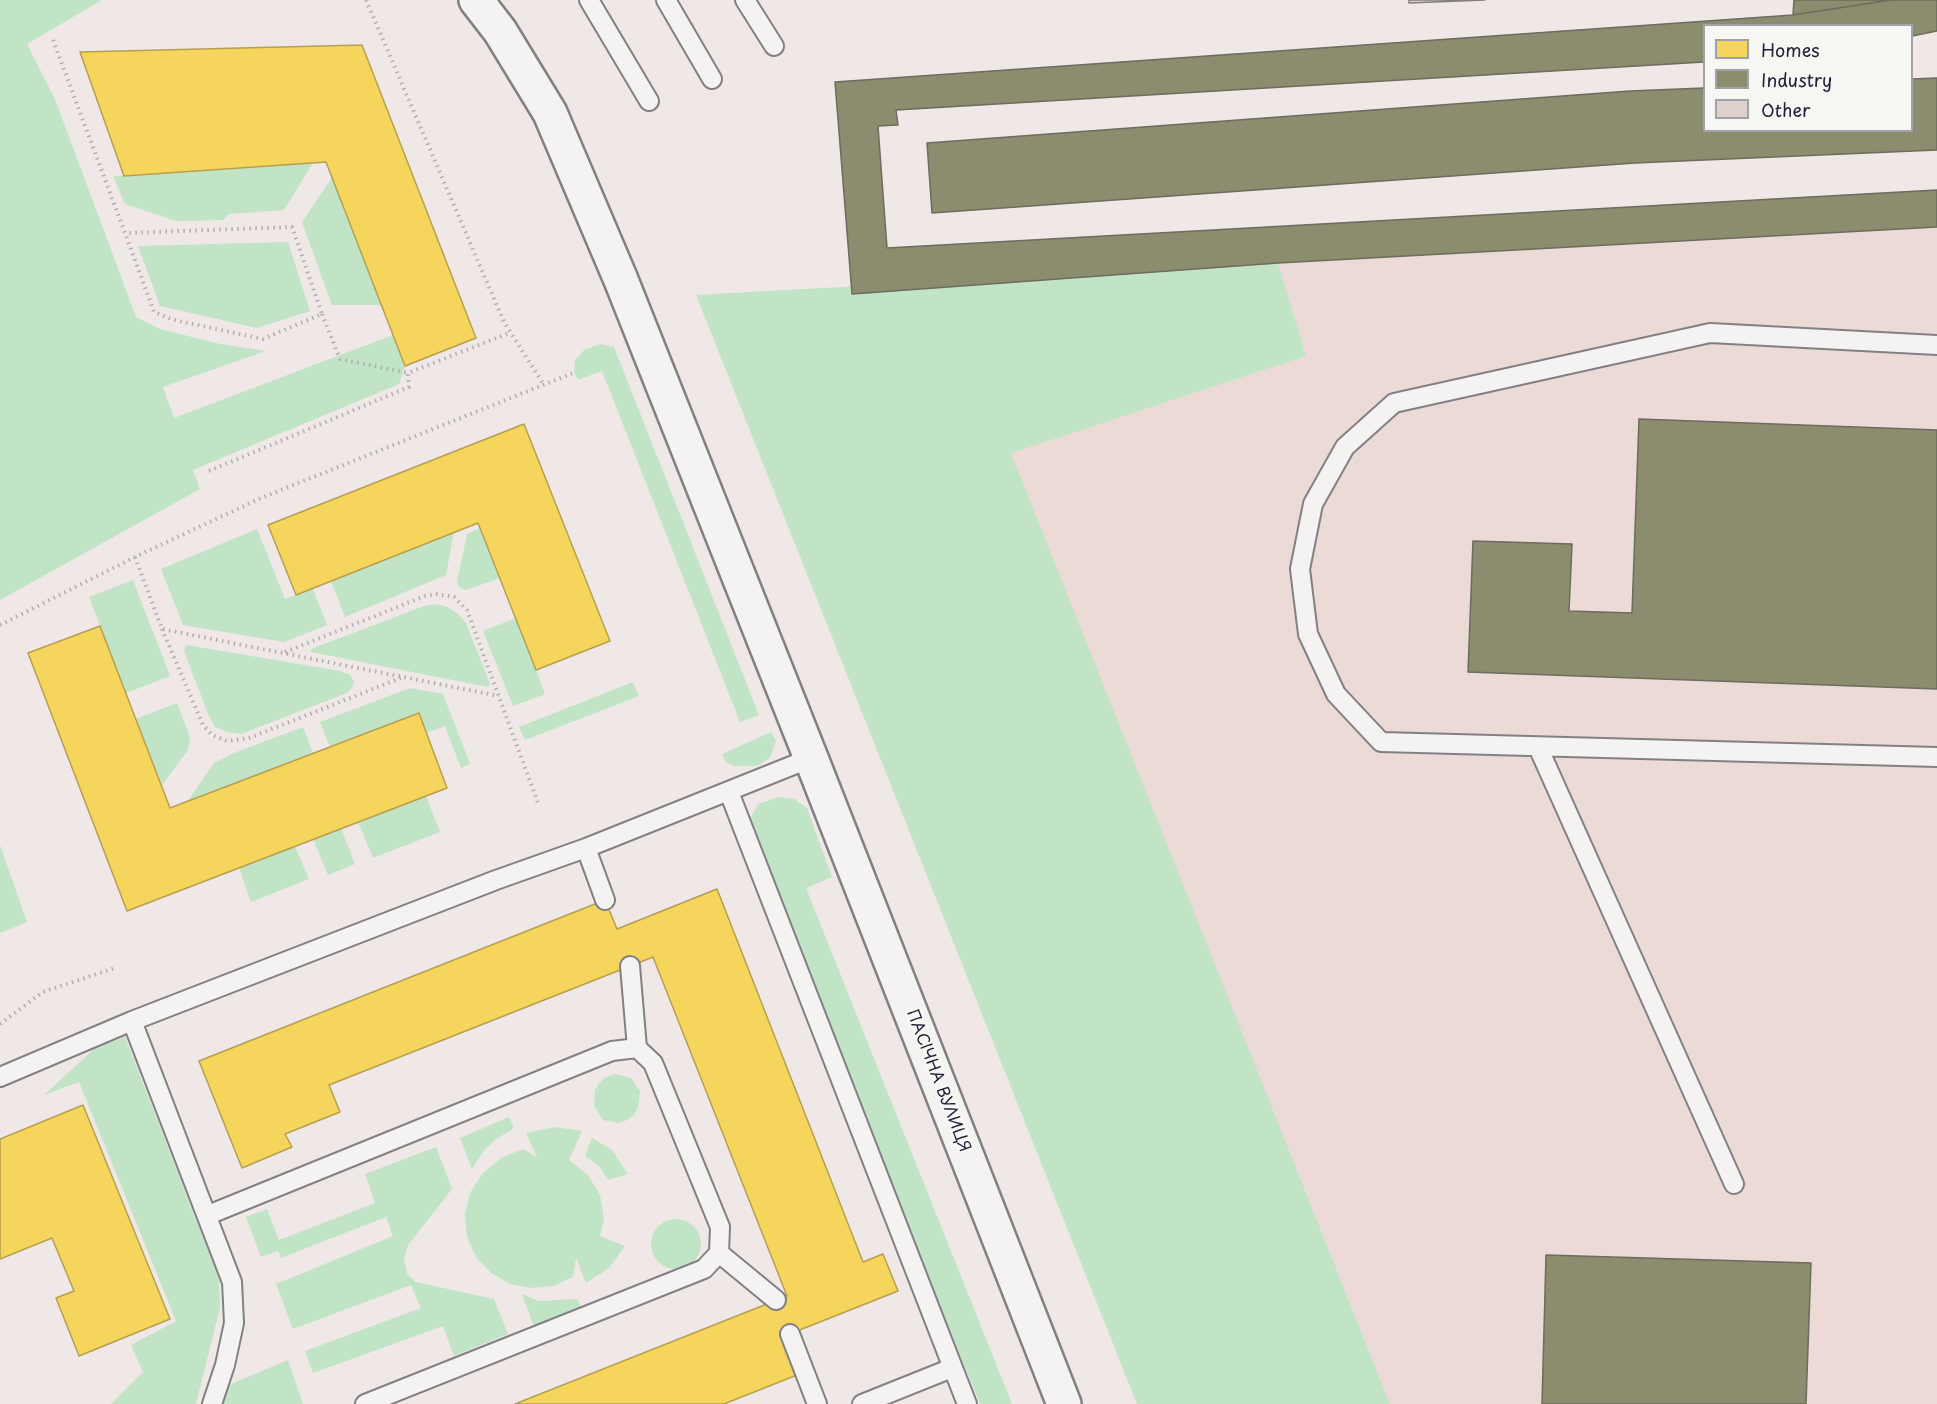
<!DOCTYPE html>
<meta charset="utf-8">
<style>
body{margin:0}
#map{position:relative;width:1937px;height:1404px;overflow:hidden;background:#efe8e6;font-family:"Playpen Sans",sans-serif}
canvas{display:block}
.legend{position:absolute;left:1703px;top:24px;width:210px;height:108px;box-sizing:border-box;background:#f6f6f2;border:2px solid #a1a1a9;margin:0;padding:8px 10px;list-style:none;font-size:18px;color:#22223b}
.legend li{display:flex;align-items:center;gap:12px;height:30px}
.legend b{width:30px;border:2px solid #a1a1a9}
</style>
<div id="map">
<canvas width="1937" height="1404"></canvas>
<ul class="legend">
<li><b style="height:16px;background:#f6d55c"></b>Homes</li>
<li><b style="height:16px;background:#8c8c6e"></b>Industry</li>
<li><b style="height:16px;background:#ded0cd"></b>Other</li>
</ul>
</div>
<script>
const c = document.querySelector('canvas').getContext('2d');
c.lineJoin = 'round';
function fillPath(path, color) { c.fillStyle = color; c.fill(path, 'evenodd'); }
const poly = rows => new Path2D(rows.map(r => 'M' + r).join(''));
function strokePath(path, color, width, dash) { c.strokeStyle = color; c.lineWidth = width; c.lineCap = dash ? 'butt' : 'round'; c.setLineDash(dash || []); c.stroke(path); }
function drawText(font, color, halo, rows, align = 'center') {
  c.font = font + ' "Playpen Sans",sans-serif'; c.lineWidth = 6; c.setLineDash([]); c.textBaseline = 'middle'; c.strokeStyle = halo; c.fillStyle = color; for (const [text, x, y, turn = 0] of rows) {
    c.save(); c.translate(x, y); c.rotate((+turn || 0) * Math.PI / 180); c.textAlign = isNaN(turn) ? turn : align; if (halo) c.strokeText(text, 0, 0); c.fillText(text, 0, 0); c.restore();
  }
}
const built = poly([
 [1937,227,1937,1404,1362,1404,852,294,1278,263]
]);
const green = poly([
 [0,0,102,0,27,44,55,99,136,317,160,329,220,344,266,351,163,387,174,418,393,335,405,366,399,384,193,470,200,489,0,600],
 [313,163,284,210,228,214,224,220,176,221,125,204,113,176],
 [333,176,382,305,332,305,302,222],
 [288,242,310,311,257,328,160,306,138,246],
 [1278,263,1306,356,1011,453,1390,1404,1137,1404,696,295],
 [600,344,614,347,759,715,740,722,602,371,578,380,574,372,575,360,584,350],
 [480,528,500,578,466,590,460,588,457,582,467,534],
 [257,529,285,599,313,589,327,625,284,642,183,625,161,569],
 [454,532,446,575,345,617,331,581],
 [133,580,170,676,126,693,89,597],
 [438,604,447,607,456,612,466,623,490,684,488,687,311,652,311,649,424,606],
 [516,618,545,694,513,706,483,631],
 [186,645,340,671,350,675,354,681,353,686,347,693,241,734,227,732,215,727,208,714,184,651],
 [633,682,639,696,525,740,519,727],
 [410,688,443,694,470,764,461,768,445,726,426,733,419,713,330,747,320,722],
 [177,703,190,737,188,750,162,785,136,719],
 [303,727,313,753,187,802,214,763,234,753],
 [771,732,776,741,770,758,757,766,734,766,726,762,722,754],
 [426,796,440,832,373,858,358,822],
 [779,797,794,799,807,808,832,877,806,888,1012,1404,980,1404,776,900,748,823,758,804],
 [341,828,355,864,328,875,313,839],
 [0,845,27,922,0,933],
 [295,846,309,879,251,902,239,868],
 [125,1037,219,1279,220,1308,196,1404,111,1404,143,1372,131,1345,176,1321,79,1082,44,1095,94,1049],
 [615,1074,631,1078,640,1091,638,1108,634,1115,627,1120,619,1123,603,1120,594,1106,595,1090,600,1082,606,1077],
 [509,1117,514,1128,495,1140,484,1150,472,1169,460,1138],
 [555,1127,582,1131,569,1160,588,1175,600,1195,604,1219,600,1236,625,1246,609,1268,586,1283,576,1258,573,1277,553,1286,531,1288,510,1284,491,1273,476,1257,467,1237,465,1214,470,1193,483,1173,501,1158,523,1149,537,1157,526,1133],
 [592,1138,612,1150,628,1174,608,1180,599,1166,585,1156],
 [436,1147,452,1189,408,1245,404,1259,407,1274,416,1282,494,1299,508,1334,454,1356,443,1326,313,1373,305,1351,421,1308,411,1285,293,1329,276,1284,393,1236,386,1217,281,1258,278,1251,261,1257,246,1217,267,1209,279,1240,375,1203,365,1174],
 '651 1244a25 25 0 1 1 50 0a25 25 0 1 1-50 0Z',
 [522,1294,539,1301,578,1299,581,1308,534,1327],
 [288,1360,303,1404,220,1404,226,1390,233,1383]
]);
const homes = poly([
 [362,45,476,338,405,366,326,162,124,176,80,52,362,45],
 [524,424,610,641,536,670,478,523,296,595,268,525,524,424],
 [100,626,170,808,419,713,447,788,127,911,28,653,100,626],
 [717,889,863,1262,883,1254,898,1291,787,1335,802,1373,724,1404,515,1404,787,1296,653,957,329,1085,340,1112,285,1134,292,1147,242,1168,199,1061,605,900,617,929,717,889],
 [83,1105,170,1319,79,1356,56,1298,74,1291,52,1238,0,1259,0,1139,83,1105]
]);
const industry = poly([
 [1794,0,1891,0,1793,15,1794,0],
 [1891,0,1937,0,1937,31,1912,36,1912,26,1704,26,1704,62,896,110,898,125,878,126,887,248,1937,190,1937,227,1278,263,852,294,835,82,1793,15,1891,0],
 [1937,78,1937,150,1635,163,932,213,927,143,1630,91,1704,88,1704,130,1912,130,1912,79,1937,78],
 [1639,419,1937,430,1937,689,1468,672,1473,541,1572,544,1569,611,1632,613,1639,419],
 [1546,1255,1811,1263,1806,1404,1542,1404,1546,1255]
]);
const building = poly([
 [1409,0,1485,0,1409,3,1409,0]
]);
const path = poly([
 [366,0,504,322,544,385],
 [53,40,125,233,154,312,174,320,263,339,322,314,292,227,125,233],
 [322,314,340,359,408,373],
 [209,471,409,387,408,373,509,333],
 [135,557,162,629,499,696],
 [0,625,135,557,261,498,573,373],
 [162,629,203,725,212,735,227,741,249,738,403,677],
 [285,652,425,596,436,594,454,597,467,610,538,803],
 [0,1024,43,992,115,968]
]);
const lane = poly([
 [589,0,649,101],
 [666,0,712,79],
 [745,0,774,46],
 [1937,345,1710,333,1394,403,1345,447,1313,504,1300,569,1308,634,1336,694,1381,742,1937,757],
 [1538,747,1734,1184],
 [729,792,967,1404],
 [586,848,605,900],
 [630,966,637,1048],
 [132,1021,232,1282,234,1323,225,1365,212,1404],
 [0,1077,132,1021,496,880,586,848,811,758],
 [208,1215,612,1051,637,1048,653,1063,720,1227,719,1253,704,1269,365,1404],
 [719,1253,776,1300],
 [790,1334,817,1404],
 [862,1404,952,1368]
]);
const street = poly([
 [476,0,500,31,550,113,621,280,811,758,1064,1404]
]);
const streetNames = [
 ["ПАСІЧНА ВУЛИЦЯ",938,1081,69]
];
fillPath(built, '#ebdad6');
fillPath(green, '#c1e4c6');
fillPath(homes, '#f6d55c');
strokePath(homes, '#b69f52', 1.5);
fillPath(industry, '#8c8c6e');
strokePath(industry, '#6c6c5f', 1.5);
fillPath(building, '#ded0cd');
strokePath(building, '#838084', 1.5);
strokePath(lane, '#838084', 22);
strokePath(street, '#838084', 38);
strokePath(path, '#afaeb0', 4, [1.5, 4.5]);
strokePath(lane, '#f4f3f1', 18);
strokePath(street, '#f4f3f1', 33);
drawText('16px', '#22223b', '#f6f6f2', streetNames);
</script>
